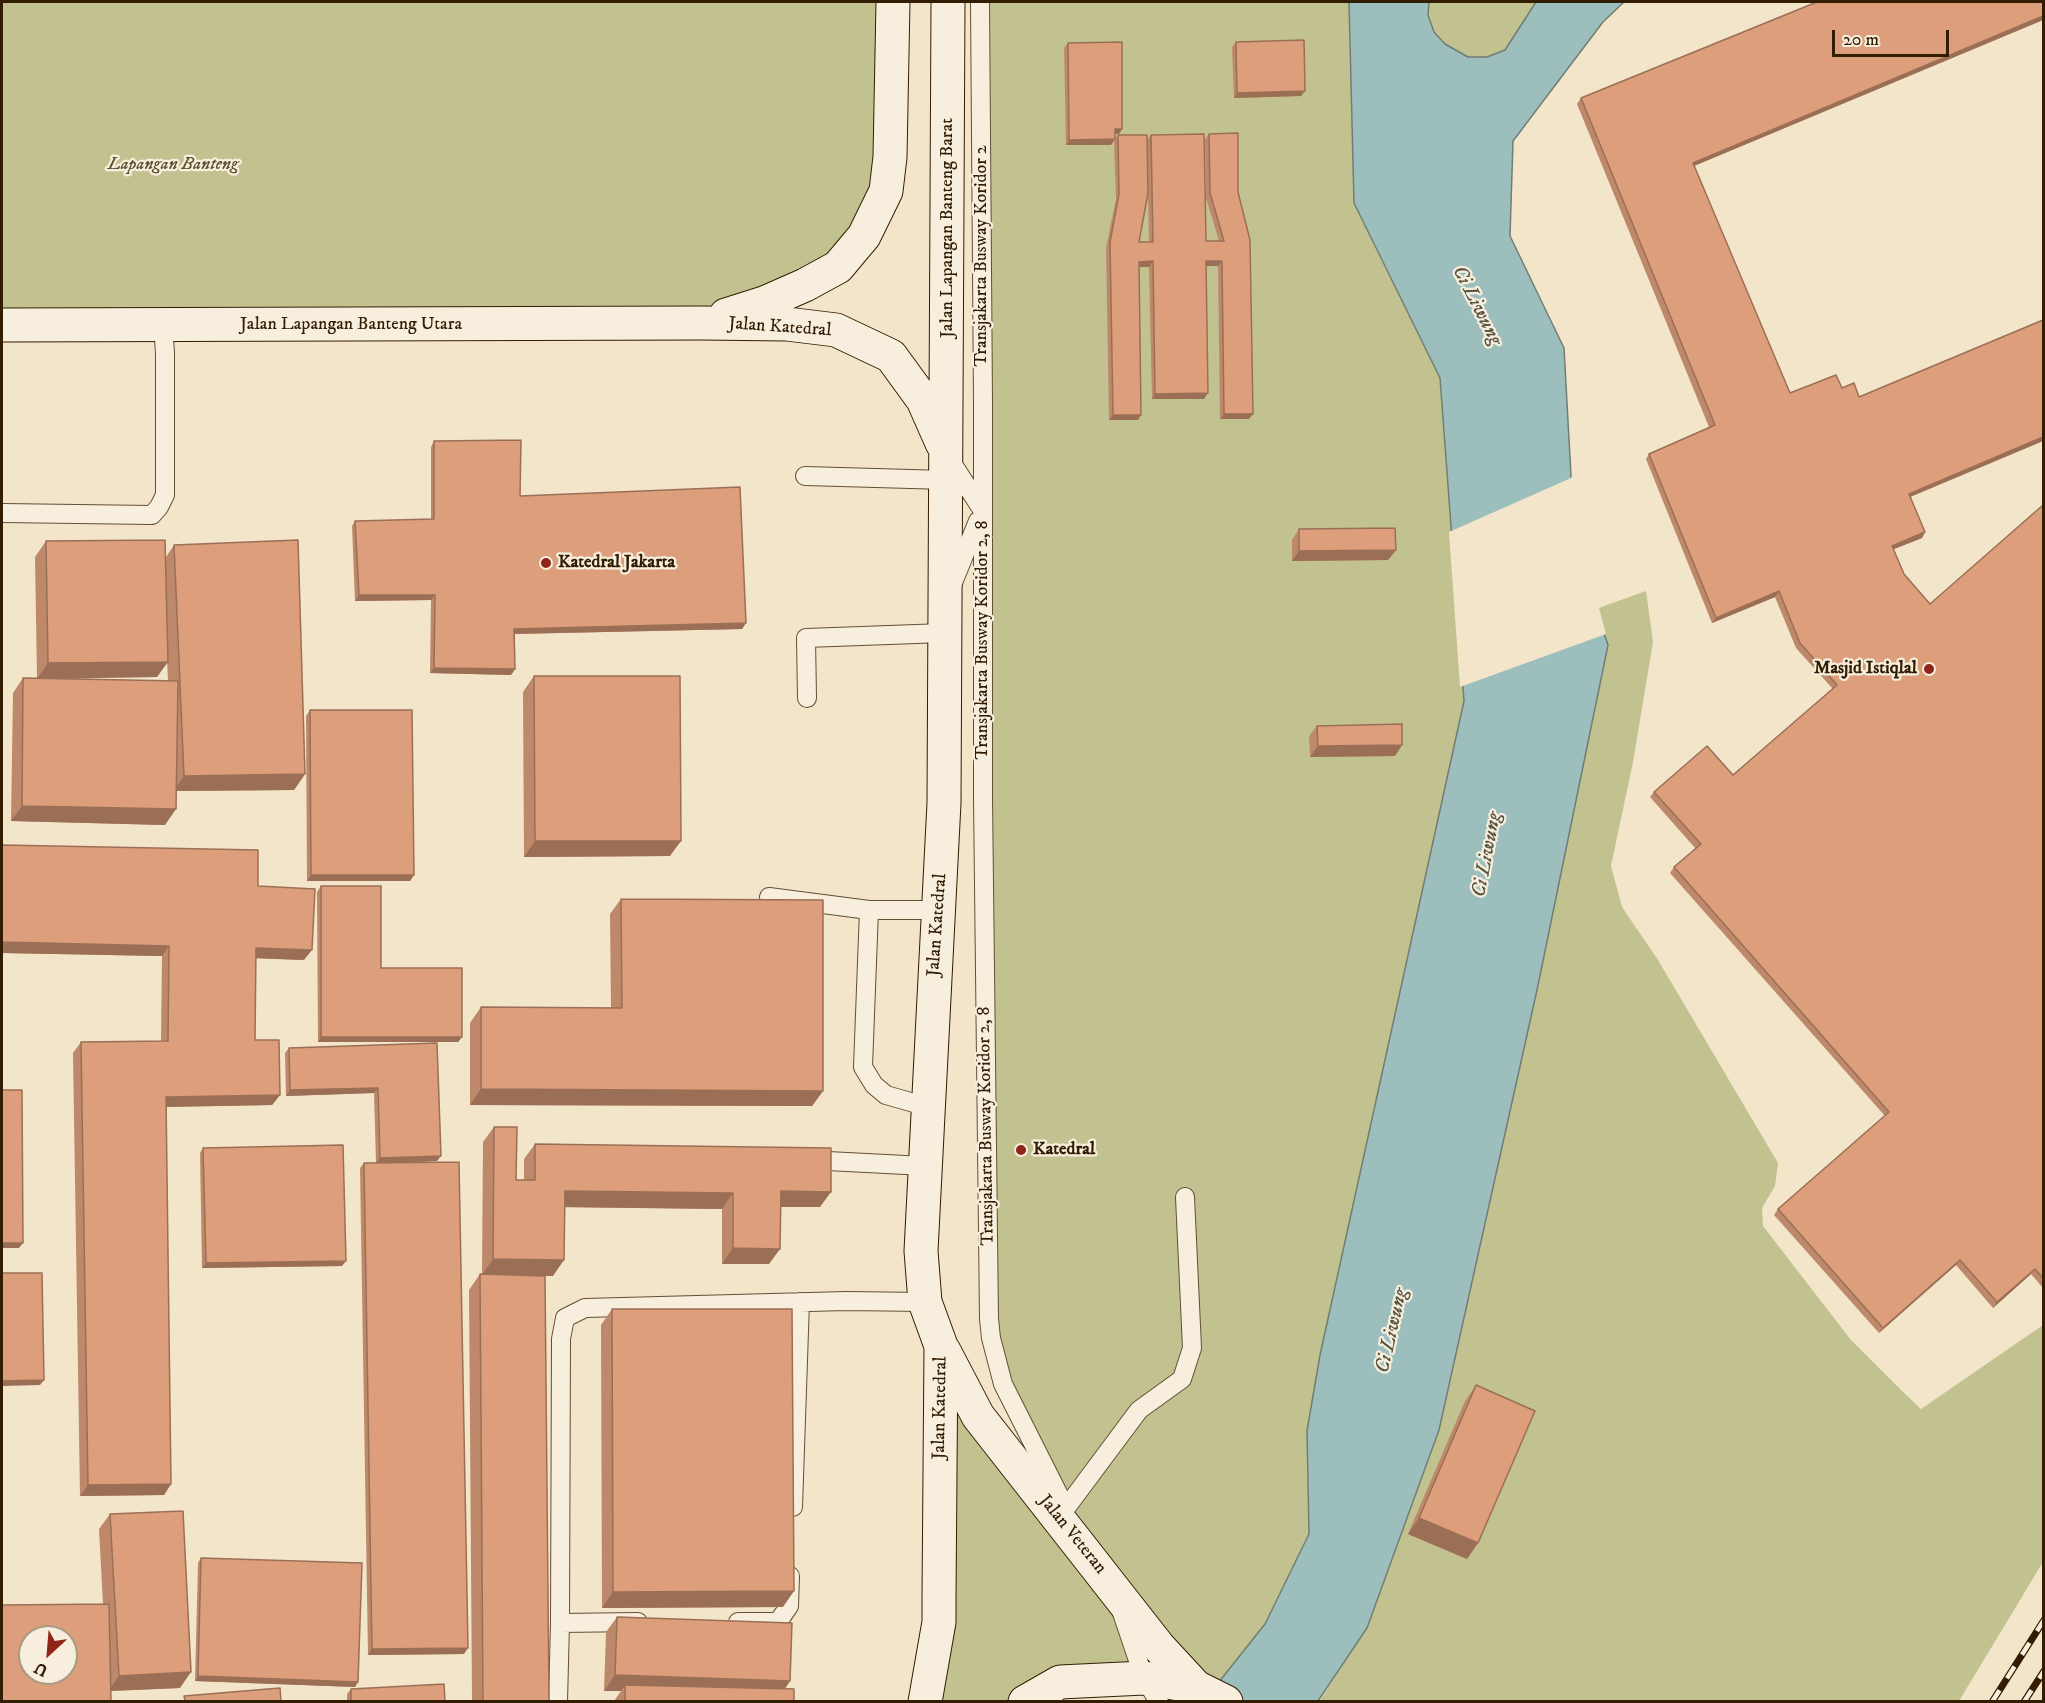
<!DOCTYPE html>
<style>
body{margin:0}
#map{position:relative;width:2045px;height:1703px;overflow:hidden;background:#f2e5ca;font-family:"IM FELL DW Pica",serif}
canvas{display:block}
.frame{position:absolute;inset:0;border:3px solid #331d02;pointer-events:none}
.north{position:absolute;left:18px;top:1625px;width:60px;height:60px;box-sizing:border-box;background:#f7eedd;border:2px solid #a99a85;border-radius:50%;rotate:206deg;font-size:16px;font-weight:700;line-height:24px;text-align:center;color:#331d02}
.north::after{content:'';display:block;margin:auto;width:21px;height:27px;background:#8f2418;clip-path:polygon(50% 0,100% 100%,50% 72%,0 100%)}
.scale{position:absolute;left:1832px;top:30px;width:117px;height:27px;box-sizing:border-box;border:3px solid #331d02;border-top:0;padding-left:8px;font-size:18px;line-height:21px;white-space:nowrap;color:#331d02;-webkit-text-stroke:4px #f7eedd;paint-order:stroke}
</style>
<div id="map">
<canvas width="2045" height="1703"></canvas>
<div class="frame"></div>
<div class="north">U</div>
<div class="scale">20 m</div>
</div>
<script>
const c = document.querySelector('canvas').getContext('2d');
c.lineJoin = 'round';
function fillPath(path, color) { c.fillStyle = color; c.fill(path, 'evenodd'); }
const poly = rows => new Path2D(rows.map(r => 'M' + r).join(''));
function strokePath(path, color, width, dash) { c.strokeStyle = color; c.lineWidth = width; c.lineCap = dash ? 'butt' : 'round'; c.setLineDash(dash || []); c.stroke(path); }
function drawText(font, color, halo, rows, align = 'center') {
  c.font = font + ' "IM FELL DW Pica",serif'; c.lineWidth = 4.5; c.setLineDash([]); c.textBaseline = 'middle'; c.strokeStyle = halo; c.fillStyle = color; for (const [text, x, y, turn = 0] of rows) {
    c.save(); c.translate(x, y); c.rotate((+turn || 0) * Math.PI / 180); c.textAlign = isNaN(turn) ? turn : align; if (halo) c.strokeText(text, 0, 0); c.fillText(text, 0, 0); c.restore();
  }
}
const green = poly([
 [2,2,893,2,890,157,861,240,756,305,2,330],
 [981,2,1349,2,1354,203,1440,378,1464,701,1320,1355,1308,1485,1309,1534,1265,1624,1212,1695,1196,1687,1025,1701,925,1702,941,1346,1065,1509,991,1338],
 [1429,2,1536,2,1505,50,1487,57,1468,57,1445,44,1434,32,1428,15],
 [1646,591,1653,642,1633,762,1611,866,1622,907,1658,960,1778,1163,1775,1186,1762,1208,1763,1226,1851,1340,1901,1390,1921,1409,2043,1325,2043,1562,1959,1701,1319,1702,1367,1628,1439,1430,1537,990,1608,645,1596,609]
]);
const water = poly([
 [1349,2,1429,2,1428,15,1434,32,1445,44,1468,57,1487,57,1505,50,1536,2,1624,2,1603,22,1513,141,1510,236,1564,348,1571,476,1596,609,1608,645,1537,990,1439,1430,1367,1628,1318,1701,1203,1702,1265,1624,1309,1534,1307,1431,1320,1355,1464,701,1440,378,1354,203,1349,2]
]);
const pier = poly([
 [1574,473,1599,608,1606,634,1460,687,1449,532,1571,478]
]);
const lane = poly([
 [980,2,983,403,983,798,989,1319,991,1338,1003,1384,1065,1507],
 [950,460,983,511],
 [805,476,946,480],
 [2,513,152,515,159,507,165,495,165,353,163,325],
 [952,585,978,521],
 [807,698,806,638,944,633],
 [769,897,869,910,940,910],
 [869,910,863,1067,874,1085,886,1095,928,1107],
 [808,1160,925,1166],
 [793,1507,800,1302],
 [1060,1516,1139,1410,1182,1379,1192,1348,1185,1197],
 [1122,1613,1144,1678,1159,1702],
 [738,1622,778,1622,789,1606,790,1576],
 [560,1623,638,1622],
 [558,1702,560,1623,561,1339,565,1318,585,1308,846,1301,925,1302]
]);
const secondary = poly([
 [726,315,764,303,805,285,838,267,864,236,886,191,890,157,893,2],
 [2,325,701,323,787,324,836,330,891,356,923,400,942,443],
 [944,1351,978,1416,1159,1647,1196,1687,1226,1702],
 [925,1702,939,1622,939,1597,941,1346,925,1302,921,1251,944,803,948,2],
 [1025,1702,1060,1682,1144,1678,1196,1687]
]);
const rail = poly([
 [1992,1702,2044,1620],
 [2024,1702,2044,1671]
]);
const wall = poly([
 [2043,20,1694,166,1790,393,1842,388,1859,397,2043,320,2043,441,1910,497,1925,532,1922,538,1894,549,1904,574,1930,604,2043,505,2043,1288,2031,1274,1993,1308,1956,1265,1879,1333,1774,1215,1778,1209,1885,1116,1670,873,1674,867,1696,849,1650,797,1654,792,1733,775,1833,689,1796,648,1775,597,1712,623,1646,459,1649,454,1709,427,1577,104,1581,98],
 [1236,42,1301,96,1234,98,1232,47],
 [1068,43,1122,129,1119,134,1115,134,1115,139,1118,135,1147,140,1151,135,1206,241,1219,241,1206,198,1205,139,1209,134,1238,192,1249,419,1220,419,1218,266,1206,266,1204,399,1152,399,1149,267,1139,267,1141,415,1138,420,1109,420,1106,248,1116,199,1114,141,1111,145,1066,145,1064,48],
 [1148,194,1149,242,1139,242],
 [434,441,520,496,746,623,742,629,515,634,515,669,511,675,430,673,431,600,355,601,352,526,355,521,431,520,431,447],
 [1299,529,1396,550,1388,560,1292,561,1292,540],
 [46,541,166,557,174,545,305,774,294,790,176,791,165,825,11,821,13,693,23,678,37,678,35,557],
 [167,659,168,681,57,678,157,677],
 [534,676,670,856,524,857,523,692],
 [310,710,414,875,410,881,307,881,306,716],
 [1317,726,1402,745,1395,756,1310,757,1309,736],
 [258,886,304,960,256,958,255,1040,280,1095,272,1105,166,1107,171,1484,164,1495,80,1496,73,1053,81,1042,161,1041,162,956,2,953],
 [321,886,381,968,462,1037,458,1042,318,1042,317,892],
 [621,899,823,1091,812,1106,470,1105,470,1023,481,1007,611,1008,610,914],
 [437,1043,437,1161,398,1163,464,1654,368,1655,360,1168,364,1163,376,1163,374,1093,286,1096,285,1053,289,1048],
 [494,1127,516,1180,524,1180,524,1159,535,1144,820,1207,781,1207,769,1264,722,1264,722,1209,565,1207,553,1276,508,1275,549,1701,472,1701,469,1290,480,1274,482,1274,483,1142],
 [203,1148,342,1266,202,1268,200,1153],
 [612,1309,783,1607,602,1608,601,1325],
 [1476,1385,1478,1543,1467,1559,1408,1534,1465,1401],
 [110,1514,180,1688,111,1691,103,1604,99,1529],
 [201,1558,358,1682,355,1687,195,1681,198,1563],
 [617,1617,790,1681,785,1689,794,1701,614,1701,621,1691,604,1691,606,1632],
 [351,1689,445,1701,347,1701,347,1694]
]);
const shadedWall = poly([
 [2043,16,2043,20,1689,168,1693,163],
 [1305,91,1301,96,1234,98,1237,93],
 [1115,129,1122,129,1119,134,1111,134],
 [1115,139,1111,145,1066,145,1069,140],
 [1153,261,1149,267,1136,267,1139,262],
 [1206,261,1222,261,1218,266,1202,266],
 [1208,393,1204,399,1152,399,1155,394],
 [1224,414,1253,414,1249,419,1220,419],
 [1113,415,1141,415,1138,420,1109,420],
 [2043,437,2043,441,1905,499,1909,494],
 [1925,532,1922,538,1889,551,1892,546],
 [1396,550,1388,560,1292,561,1299,551],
 [1779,591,1775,597,1712,623,1716,618],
 [359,595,435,595,431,600,355,601],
 [746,623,742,629,511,634,514,629],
 [168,662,157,677,37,679,48,663],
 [434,668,515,669,511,675,430,673],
 [1402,745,1395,756,1310,757,1318,746],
 [305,774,294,790,173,791,184,776],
 [22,806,176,809,165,825,11,821],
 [535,841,681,841,670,856,524,857],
 [311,875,414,875,410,881,307,881],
 [2,942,169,946,162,956,2,953],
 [256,948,312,950,304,960,249,958],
 [321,1037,462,1037,458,1042,318,1042],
 [378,1088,374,1093,286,1096,290,1090],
 [481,1089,823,1091,812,1106,470,1105],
 [280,1095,272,1105,159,1107,166,1097],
 [441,1156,437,1161,376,1163,380,1158],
 [565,1191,733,1193,722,1209,554,1207],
 [781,1191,831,1192,820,1207,770,1207],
 [2,1243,23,1243,19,1248,2,1248],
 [733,1248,780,1249,769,1264,722,1264],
 [493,1259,564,1260,553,1276,482,1275],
 [1960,1260,1956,1265,1879,1333,1883,1328],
 [346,1261,342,1266,202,1268,206,1263],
 [2035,1269,2031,1274,1993,1308,1997,1302],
 [44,1380,40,1385,2,1386,2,1381],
 [171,1484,164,1495,80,1496,88,1485],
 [1419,1518,1478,1543,1467,1559,1408,1534],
 [794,1591,783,1607,602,1608,613,1592],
 [468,1648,464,1654,368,1655,372,1649],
 [191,1672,180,1688,108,1691,119,1676],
 [615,1675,790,1681,779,1697,625,1685,621,1691,604,1691],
 [198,1676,358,1682,355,1687,195,1681]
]);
const building = poly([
 [1817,2,2043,2,2043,16,1693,163,1790,393,1836,375,1842,388,1854,383,1859,397,2043,320,2043,437,1909,494,1925,532,1892,546,1904,574,1930,604,2043,505,2043,1278,2035,1269,1997,1302,1960,1260,1883,1328,1778,1209,1889,1112,1674,867,1701,844,1654,792,1707,746,1733,775,1837,685,1800,643,1779,591,1716,618,1649,454,1715,425,1581,98,1817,2],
 [1304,40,1305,91,1237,93,1236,42,1304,40],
 [1122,42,1122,129,1115,129,1115,139,1069,140,1068,43,1122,42],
 [1238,133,1238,192,1250,240,1253,414,1224,414,1222,261,1206,261,1208,393,1155,394,1153,261,1139,262,1141,415,1113,415,1110,242,1119,194,1118,135,1147,135,1148,193,1139,242,1153,242,1151,135,1204,134,1206,241,1224,241,1210,193,1209,134,1238,133],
 [521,440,520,496,740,487,746,623,514,629,515,669,434,668,435,595,359,595,355,521,434,519,434,441,521,440],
 [1395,528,1396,550,1299,551,1299,529,1395,528],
 [165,540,168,662,48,663,46,541,165,540],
 [298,540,305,774,184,776,174,545,298,540],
 [534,676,680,676,681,841,535,841,534,676],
 [23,678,178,681,176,809,22,806,23,678],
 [310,710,412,710,414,875,311,875,310,710],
 [1402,724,1402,745,1318,746,1317,726,1402,724],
 [2,845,258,850,258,886,315,889,312,950,256,948,255,1040,279,1040,280,1095,166,1097,171,1484,88,1485,81,1042,168,1041,169,946,2,942,2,845],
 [321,886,381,886,381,968,462,968,462,1037,321,1037,321,886],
 [621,899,823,900,823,1091,481,1089,481,1007,622,1008,621,899],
 [437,1043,441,1156,380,1158,378,1088,290,1090,289,1048,437,1043],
 [2,1090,22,1090,23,1243,2,1243,2,1090],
 [494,1127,517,1127,516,1180,535,1180,535,1144,831,1148,831,1192,781,1191,780,1249,733,1248,733,1193,565,1191,564,1260,493,1259,494,1127],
 [343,1145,346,1261,206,1263,203,1148,343,1145],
 [459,1162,468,1648,372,1649,364,1163,459,1162],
 [2,1273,42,1273,44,1380,2,1381,2,1273],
 [480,1274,545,1276,549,1701,483,1701,480,1274],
 [612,1309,792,1309,794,1591,613,1592,612,1309],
 [1476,1385,1535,1411,1478,1543,1419,1518,1476,1385],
 [183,1511,191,1672,119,1676,110,1514,183,1511],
 [201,1558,362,1563,358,1682,198,1676,201,1558],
 [109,1604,111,1701,2,1701,2,1605,109,1604],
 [30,1637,66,1637,66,1673,30,1673,30,1637],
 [617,1617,792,1623,790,1681,615,1675,617,1617],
 [444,1684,445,1701,351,1701,351,1689,444,1684],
 [625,1685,794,1689,794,1701,625,1701,625,1685],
 [280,1688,281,1701,185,1701,184,1696,280,1688]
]);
const markers = [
 [546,563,6,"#8f2418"],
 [1929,669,6,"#8f2418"],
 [1021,1150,6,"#8f2418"]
];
const parkNames = [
 ["Lapangan Banteng",173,165]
];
const streetNames = [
 ["Jalan Lapangan Banteng Barat",948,228,-90],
 ["Transjakarta Busway Koridor 2",982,256,-90],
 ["Jalan Lapangan Banteng Utara",351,325],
 ["Jalan Katedral",780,328,4],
 ["Transjakarta Busway Koridor 2, 8",983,640,-90],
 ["Jalan Katedral",938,925,-86],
 ["Transjakarta Busway Koridor 2, 8",987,1126,-91],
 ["Jalan Katedral",941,1408,-89],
 ["Jalan Veteran",1072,1535,51]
];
const poiNames = [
 ["Katedral Jakarta",558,563],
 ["Masjid Istiqlal",1917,669,"right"],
 ["Katedral",1033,1150]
];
const waterNames = [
 ["Ci Liwung",1476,306,63],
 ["Ci Liwung",1488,855,-79],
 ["Ci Liwung",1393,1331,-77]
];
fillPath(green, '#c2c291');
fillPath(water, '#9cbebc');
strokePath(water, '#727e72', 1.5);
fillPath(pier, '#f2e5ca');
strokePath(lane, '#634f34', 20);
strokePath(secondary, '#331d02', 35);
strokePath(lane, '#f7eedd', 18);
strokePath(secondary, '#f7eedd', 33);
strokePath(rail, '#331d02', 7);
strokePath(rail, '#f7eedd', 4.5, [14]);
fillPath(wall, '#be886a');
fillPath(shadedWall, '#9b6f56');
fillPath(building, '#dd9e7b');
strokePath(building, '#9b6f56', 1.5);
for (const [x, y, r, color] of markers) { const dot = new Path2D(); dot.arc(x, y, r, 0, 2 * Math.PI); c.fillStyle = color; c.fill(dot); strokePath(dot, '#f7eedd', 2); }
drawText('italic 18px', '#5e4f2d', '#f7eedd', parkNames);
drawText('18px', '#331d02', '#f7eedd', streetNames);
drawText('bold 18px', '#331d02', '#f7eedd', poiNames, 'left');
drawText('italic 20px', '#585543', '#f7eedd', waterNames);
</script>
